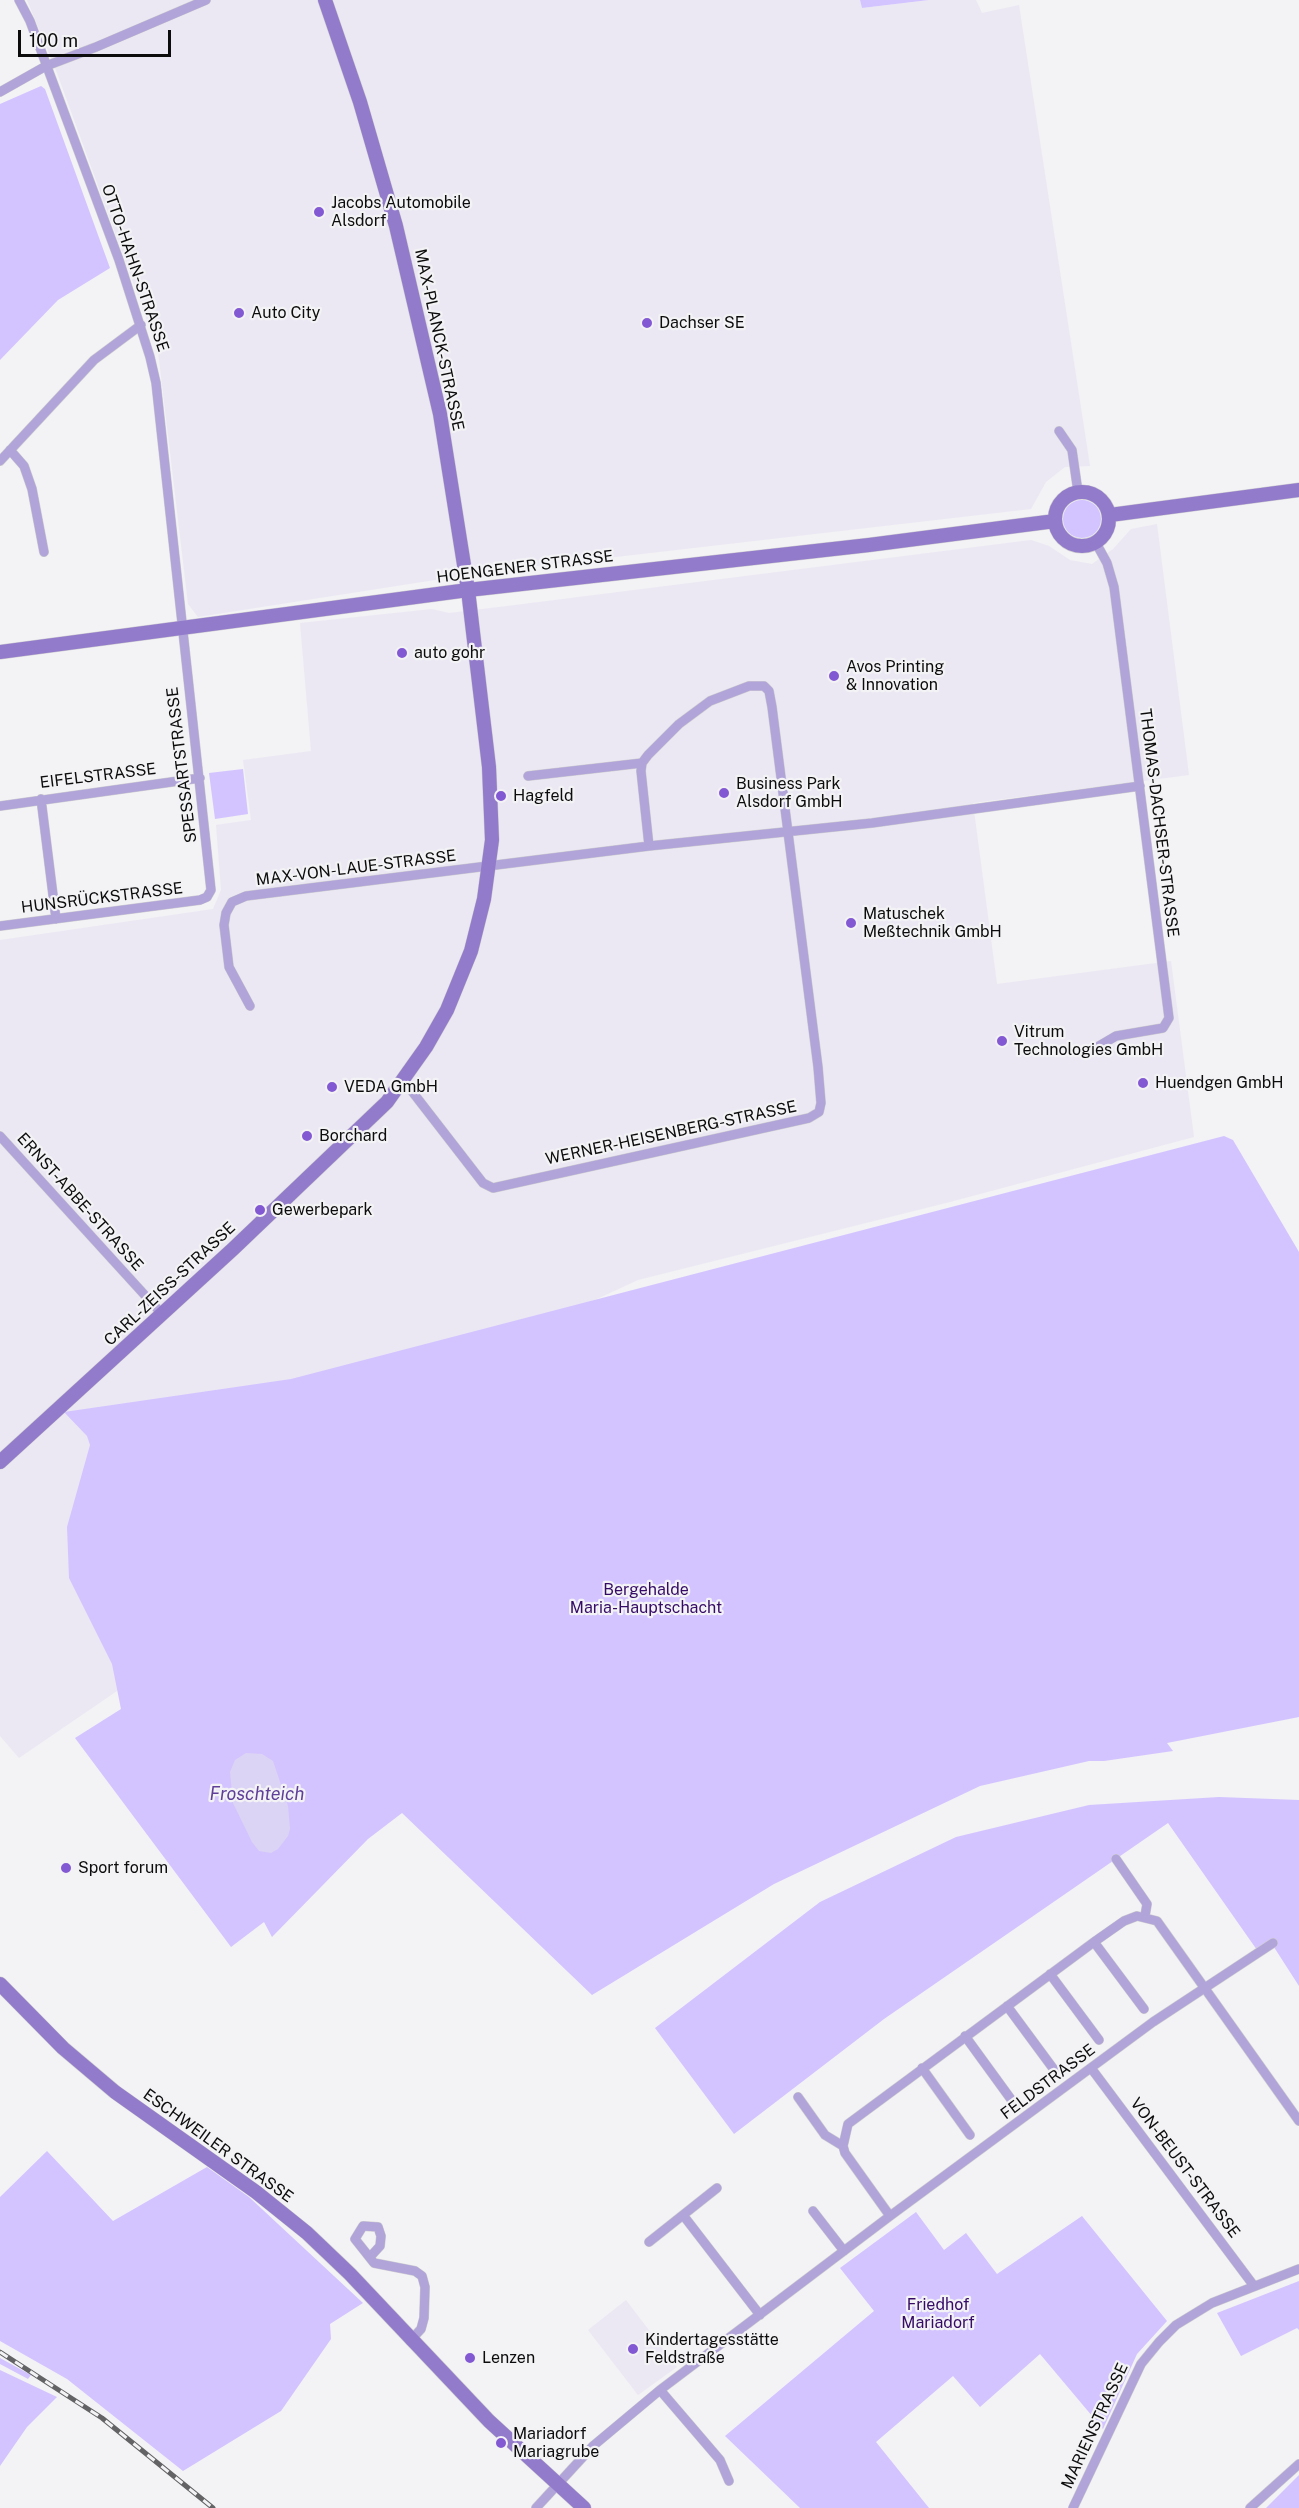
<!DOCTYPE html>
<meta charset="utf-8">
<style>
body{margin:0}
#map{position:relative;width:1299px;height:2508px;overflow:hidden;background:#f3f2f5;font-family:"Public Sans",sans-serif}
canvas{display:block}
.scale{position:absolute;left:18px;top:30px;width:153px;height:27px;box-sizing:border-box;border:3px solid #0c0c0d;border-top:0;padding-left:8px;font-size:18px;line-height:21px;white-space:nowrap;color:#0c0c0d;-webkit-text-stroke:4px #f3f2f5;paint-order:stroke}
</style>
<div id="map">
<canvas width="1299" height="2508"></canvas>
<div class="scale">100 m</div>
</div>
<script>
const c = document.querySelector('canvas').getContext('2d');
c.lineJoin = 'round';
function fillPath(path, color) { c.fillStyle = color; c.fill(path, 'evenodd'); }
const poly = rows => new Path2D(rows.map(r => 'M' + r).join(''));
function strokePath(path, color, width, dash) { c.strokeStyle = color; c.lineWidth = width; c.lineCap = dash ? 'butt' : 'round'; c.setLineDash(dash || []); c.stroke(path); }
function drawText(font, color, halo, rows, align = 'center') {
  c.font = font + ' "Public Sans",sans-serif'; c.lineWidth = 4.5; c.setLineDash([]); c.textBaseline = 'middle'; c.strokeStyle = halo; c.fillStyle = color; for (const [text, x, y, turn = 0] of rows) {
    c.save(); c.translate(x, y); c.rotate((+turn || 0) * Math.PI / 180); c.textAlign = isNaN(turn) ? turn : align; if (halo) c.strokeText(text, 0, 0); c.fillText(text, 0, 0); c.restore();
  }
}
const built = poly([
 [27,0,860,0,862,8,929,0,976,0,982,13,1019,5,1090,466,1065,467,1046,482,1031,509,486,572,198,617,188,604,158,351,57,73],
 [1157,524,1189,775,973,803,997,984,1171,961,1194,1137,946,1203,638,1280,573,1310,136,1678,19,1758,0,1736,0,940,213,909,221,890,216,825,251,820,243,760,311,751,300,623,432,609,449,613,507,606,1031,540,1049,546,1070,560,1092,564,1113,549,1131,529],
 [626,2300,677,2367,638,2395,588,2330]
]);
const green = poly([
 [860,0,929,0,862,8],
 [41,86,45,89,110,268,58,300,0,360,0,104],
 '1063 519a19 19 0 1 1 38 0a19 19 0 1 1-38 0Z',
 [243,769,248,814,215,819,209,773],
 [1224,1136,1233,1140,1299,1252,1299,1717,1167,1743,1173,1751,1104,1761,1089,1761,980,1786,774,1884,592,1995,402,1813,368,1839,272,1937,264,1922,231,1947,75,1738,121,1709,112,1664,69,1578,67,1527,90,1445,87,1436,64,1412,291,1379],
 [1219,1797,1299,1800,1299,1986,1270,1941,1257,1950,1168,1823,884,2019,734,2134,655,2028,820,1902,956,1837,1089,1805],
 [47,2151,113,2221,207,2167,249,2197,363,2303,330,2324,331,2339,281,2411,183,2471,67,2379,0,2341,0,2197],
 [916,2212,944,2250,966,2233,997,2274,1082,2216,1167,2321,1137,2354,1103,2429,1040,2354,980,2407,953,2376,876,2442,929,2508,800,2508,725,2436,874,2311,840,2268],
 [1299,2281,1299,2330,1297,2328,1241,2356,1217,2313],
 [0,2358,31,2375,28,2379,0,2364],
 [0,2370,57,2397,27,2427,0,2466],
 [1299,2475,1299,2508,1266,2508]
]);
const water = poly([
 [246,1753,262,1754,273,1761,288,1806,290,1829,288,1836,278,1849,271,1853,259,1851,252,1842,233,1803,230,1772,235,1760]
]);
const street = poly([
 [0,92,46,66,96,47,206,0],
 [1059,431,1072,450,1078,492],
 [10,450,24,466,32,489,44,552],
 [0,461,94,360,141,325],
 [528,776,642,763],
 [41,799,56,919],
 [0,806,200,778],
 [0,926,200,900,207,897,211,890,156,383,150,357,119,260,30,21,19,0],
 [250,1006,229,967,224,925,226,913,232,902,246,896,649,846,872,823,1140,786],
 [1087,1053,1116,1036,1163,1028,1169,1018,1114,587,1107,563,1096,543],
 [404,1081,483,1183,493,1188,809,1118,819,1112,821,1103,818,1067,772,707,769,691,764,686,749,686,710,701,679,724,648,755,642,763,641,771,649,846],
 [0,1136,162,1314],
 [1116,1859,1147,1904,1145,1916],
 [1094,1942,1144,2009],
 [1050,1974,1099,2040],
 [1007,2006,1055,2071],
 [965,2036,1013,2102],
 [922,2068,970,2135],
 [1091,2068,1254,2286],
 [798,2097,825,2135,843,2146],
 [717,2188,683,2215,760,2315],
 [813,2211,844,2251],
 [890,2216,845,2153,843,2146,848,2124,1094,1942,1124,1921,1137,1916,1157,1921,1299,2121],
 [649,2242,683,2215],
 [370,2257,380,2246,381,2236,378,2227,363,2226,355,2239,374,2263,415,2271,422,2276,425,2287,424,2318,421,2329,410,2341],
 [660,2390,720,2460,729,2481],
 [536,2508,593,2446,660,2390,890,2216,1153,2022,1273,1943],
 [1073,2508,1141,2364,1159,2342,1176,2325,1212,2303,1299,2269],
 [1250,2508,1299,2464]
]);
const secondary = poly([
 '1055 519a27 27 0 1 1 54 0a27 27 0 1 1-54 0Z',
 [1110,515,1299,490],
 [0,652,468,590,869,545,1055,521],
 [0,1462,233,1249,387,1102,426,1047,447,1010,471,951,484,899,492,840,489,767,468,590,440,414,396,226,360,102,325,0],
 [0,1984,63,2048,115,2092,256,2192,307,2233,350,2274,489,2421,584,2508]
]);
const rail = poly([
 [0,2352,102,2418,213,2508]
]);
const markers = [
 [319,212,6,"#8359d3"],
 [239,313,6,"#8359d3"],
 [647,323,6,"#8359d3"],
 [402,653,6,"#8359d3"],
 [834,676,6,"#8359d3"],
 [724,793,6,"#8359d3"],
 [501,796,6,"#8359d3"],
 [851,923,6,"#8359d3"],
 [1002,1041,6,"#8359d3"],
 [1143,1083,6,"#8359d3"],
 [332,1087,6,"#8359d3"],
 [307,1136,6,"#8359d3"],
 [260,1210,6,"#8359d3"],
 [66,1868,6,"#8359d3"],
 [633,2349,6,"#8359d3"],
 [470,2358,6,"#8359d3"],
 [501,2443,6,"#8359d3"]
];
const poiNames = [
 ["Jacobs Automobile",331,203],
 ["Alsdorf",331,221],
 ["Auto City",251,313],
 ["Dachser SE",659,323],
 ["auto gohr",414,653],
 ["Avos Printing",846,667],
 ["& Innovation",846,685],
 ["Business Park",736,784],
 ["Alsdorf GmbH",736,802],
 ["Hagfeld",513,796],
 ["Matuschek",863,914],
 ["Meßtechnik GmbH",863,932],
 ["Vitrum",1014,1032],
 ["Technologies GmbH",1014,1050],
 ["Huendgen GmbH",1155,1083],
 ["VEDA GmbH",344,1087],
 ["Borchard",319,1136],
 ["Gewerbepark",272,1210],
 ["Sport forum",78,1868],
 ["Kindertagesstätte",645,2340],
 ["Feldstraße",645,2358],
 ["Lenzen",482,2358],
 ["Mariadorf",513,2434],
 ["Mariagrube",513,2452]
];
const streetNames = [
 ["OTTO-HAHN-STRASSE",135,268,71],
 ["MAX-PLANCK-STRASSE",439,340,78],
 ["HOENGENER STRASSE",525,567,-7],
 ["SPESSARTSTRASSE",182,765,-97],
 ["EIFELSTRASSE",98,776,-7],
 ["THOMAS-DACHSER-STRASSE",1159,823,83],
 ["MAX-VON-LAUE-STRASSE",356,868,-7],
 ["HUNSRÜCKSTRASSE",102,898,-7],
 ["WERNER-HEISENBERG-STRASSE",671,1133,-12],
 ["ERNST-ABBE-STRASSE",80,1202,48],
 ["CARL-ZEISS-STRASSE",170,1284,-43],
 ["FELDSTRASSE",1048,2082,-37],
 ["ESCHWEILER STRASSE",218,2146,36],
 ["VON-BEUST-STRASSE",1185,2168,53],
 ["MARIENSTRASSE",1095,2426,-65]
];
const parkNames = [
 ["Bergehalde",646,1590],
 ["Maria-Hauptschacht",646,1608],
 ["Friedhof",938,2305],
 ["Mariadorf",938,2323]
];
const waterNames = [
 ["Froschteich",257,1794]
];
fillPath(built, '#ebe8f3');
fillPath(green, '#d3c4ff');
fillPath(water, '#dcd4f5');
strokePath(street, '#cecdd0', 10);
strokePath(secondary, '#cecdd0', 15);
strokePath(street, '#b1a4d9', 9);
strokePath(secondary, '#927bca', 14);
strokePath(rail, '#636264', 5);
strokePath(rail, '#f3f2f5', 3, [9]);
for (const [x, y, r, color] of markers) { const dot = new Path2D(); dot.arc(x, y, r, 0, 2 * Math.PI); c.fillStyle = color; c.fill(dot); strokePath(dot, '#f3f2f5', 2); }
drawText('16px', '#0c0c0d', '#f3f2f5', poiNames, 'left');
drawText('16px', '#0c0c0d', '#f3f2f5', streetNames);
drawText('16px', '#350b67', '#f3f2f5', parkNames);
drawText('italic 18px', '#5f3f9a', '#f3f2f5', waterNames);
</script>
